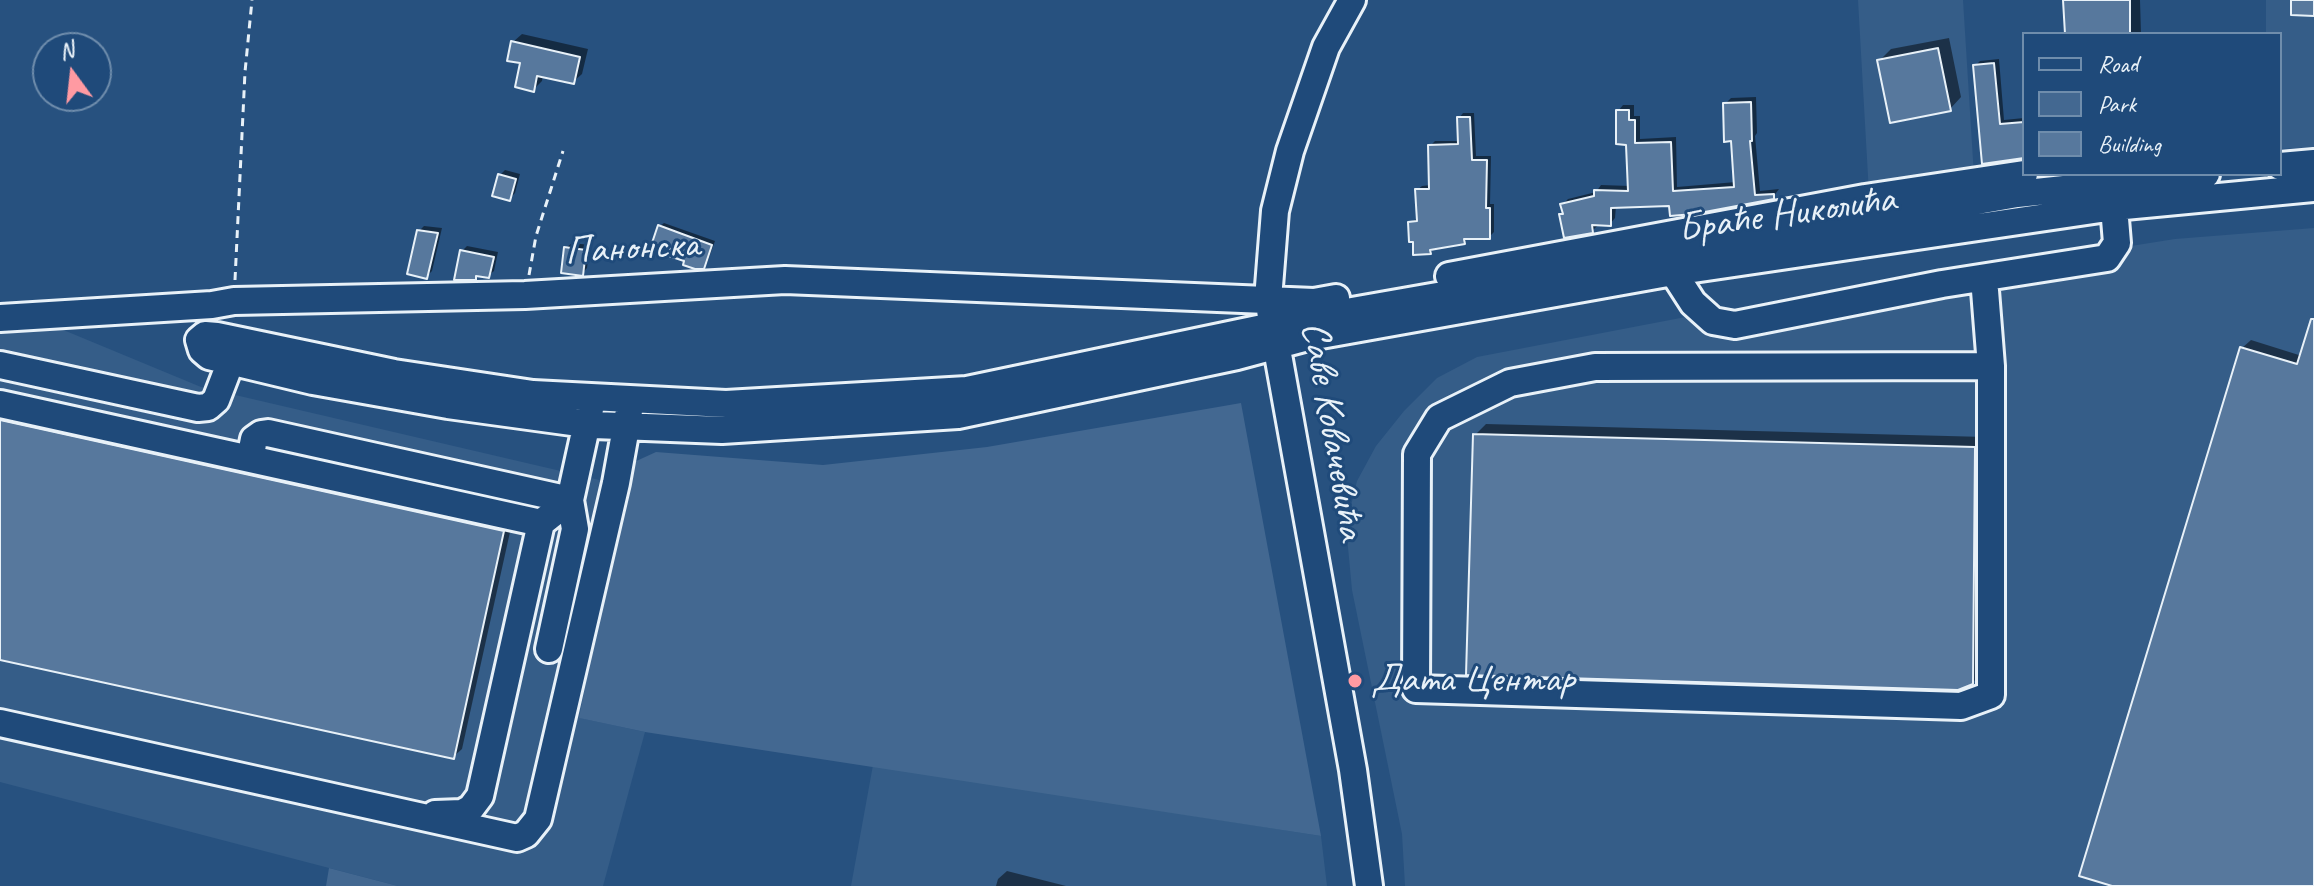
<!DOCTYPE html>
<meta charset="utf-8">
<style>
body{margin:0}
#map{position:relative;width:2314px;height:886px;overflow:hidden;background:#27517f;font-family:Caveat,sans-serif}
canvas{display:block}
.legend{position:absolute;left:2022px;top:32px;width:260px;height:144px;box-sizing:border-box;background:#1f4a7a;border:2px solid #6f8dac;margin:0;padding:10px 14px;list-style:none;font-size:24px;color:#e8f1f8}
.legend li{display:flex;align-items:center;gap:16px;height:40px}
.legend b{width:40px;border:2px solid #6f8dac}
.north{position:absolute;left:32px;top:32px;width:80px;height:80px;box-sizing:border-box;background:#1f4a7a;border:2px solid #6f8dac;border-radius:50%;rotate:345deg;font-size:22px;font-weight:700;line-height:32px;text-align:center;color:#e8f1f8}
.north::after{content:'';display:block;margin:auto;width:28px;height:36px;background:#ff9aa2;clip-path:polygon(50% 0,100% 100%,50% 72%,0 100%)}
</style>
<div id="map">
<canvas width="2314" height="886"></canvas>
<ul class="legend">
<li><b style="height:10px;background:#1f4a7a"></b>Road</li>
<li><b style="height:22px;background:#436891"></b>Park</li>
<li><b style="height:22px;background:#57789d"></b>Building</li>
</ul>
<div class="north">N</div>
</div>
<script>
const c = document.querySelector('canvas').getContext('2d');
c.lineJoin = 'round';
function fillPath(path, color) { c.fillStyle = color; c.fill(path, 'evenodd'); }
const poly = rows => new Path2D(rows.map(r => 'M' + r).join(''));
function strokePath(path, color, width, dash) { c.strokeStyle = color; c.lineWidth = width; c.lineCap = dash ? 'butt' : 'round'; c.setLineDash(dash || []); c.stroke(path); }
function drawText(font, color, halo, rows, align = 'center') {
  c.font = font + ' Caveat,sans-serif'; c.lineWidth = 6; c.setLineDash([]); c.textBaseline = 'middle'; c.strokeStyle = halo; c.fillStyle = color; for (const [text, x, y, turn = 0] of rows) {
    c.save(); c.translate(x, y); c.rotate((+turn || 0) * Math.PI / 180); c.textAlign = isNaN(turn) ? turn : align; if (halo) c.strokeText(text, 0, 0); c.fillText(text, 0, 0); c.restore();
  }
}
const built = poly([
 [1858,0,1963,0,1974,176,1869,194],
 [2266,0,2314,0,2314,147,2280,149,2280,34,2266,34],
 [2314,228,2314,886,1405,886,1402,834,1352,590,1346,526,1357,481,1376,446,1404,411,1437,378,1477,357,1696,315,2175,239],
 [43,325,61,329,201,387,625,486,580,718,645,732,603,886,398,886,0,782,0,328],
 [873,765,1321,836,1327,886,851,886]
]);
const green = poly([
 [1241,403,1321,836,645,732,579,718,625,486,632,463,656,452,823,465,987,447],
 [329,868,398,886,326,886]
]);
const shadow = poly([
 [2065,0,2140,0,2141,34,2067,34],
 [522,34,588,49,582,74,573,82,543,75,542,81,533,90,513,42],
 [1949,38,1961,97,1950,109,1879,61,1891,49],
 [1999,59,2004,120,2024,118,2024,156,1984,162,1975,66,1980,61],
 [1756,97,1757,133,1755,136,1760,191,1779,189,1773,197,1616,206,1615,218,1610,224,1598,225,1592,231,1561,215,1564,211,1563,204,1568,199,1596,192,1601,185,1630,186,1628,143,1618,111,1623,105,1634,105,1634,116,1640,116,1640,139,1676,137,1677,187,1736,182,1733,139,1725,104,1731,98],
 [1463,113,1474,113,1476,156,1491,156,1490,204,1494,204,1494,232,1489,237,1469,237,1464,242,1434,248,1430,252,1410,222,1419,218,1417,190,1422,186,1431,185,1430,146,1435,141,1460,141,1459,118],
 [505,170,520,174,515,193,510,198,500,175],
 [664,223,715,241,707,263,703,267,687,260,674,248,660,226],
 [424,226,442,228,432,271,426,277,419,231],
 [572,243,590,245,587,268,582,274,566,248],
 [467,246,498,252,494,271,488,276,478,275,475,278,462,251],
 [2314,330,2314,886,2119,886,2242,348,2251,340,2302,356],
 [0,410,512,523,462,749,453,757,0,658],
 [1486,424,1986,437,1984,671,1972,683,1475,435],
 [1007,871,1066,886,996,886,998,879]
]);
const building = poly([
 [2063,0,2130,0,2130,34,2065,34,2063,0],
 [2291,0,2314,0,2314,16,2291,15,2291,0],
 [511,41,580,57,574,84,537,76,534,92,515,87,520,63,507,61,511,41],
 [1938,48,1951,111,1890,123,1877,60,1938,48],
 [1994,63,2000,124,2024,122,2024,158,1982,164,1973,65,1994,63],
 [1751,102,1752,141,1750,141,1755,195,1774,194,1774,199,1694,214,1670,216,1669,206,1611,208,1611,226,1592,225,1593,233,1564,238,1559,214,1563,214,1560,204,1594,196,1594,190,1628,191,1626,145,1616,144,1616,110,1629,110,1629,120,1635,120,1635,143,1671,142,1673,191,1734,187,1731,141,1724,142,1723,103,1751,102],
 [1457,117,1470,117,1472,160,1487,160,1486,208,1490,208,1490,239,1464,239,1465,244,1430,250,1431,254,1413,255,1413,242,1409,242,1408,222,1417,221,1415,189,1429,189,1428,145,1458,144,1457,117],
 [498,174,516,179,510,201,492,196,498,174],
 [658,225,712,245,704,269,695,269,683,265,684,261,669,256,671,249,652,243,658,225],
 [417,230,438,233,427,279,407,274,417,230],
 [564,247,586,250,583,276,561,273,564,247],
 [460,250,494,257,489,278,476,276,476,280,454,280,460,250],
 [2311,319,2314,319,2314,886,2112,886,2079,876,2240,347,2297,364,2311,319],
 [0,420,504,531,454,759,0,660,0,420],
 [1473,434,1975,447,1973,684,1958,690,1466,675,1473,434]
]);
const path = poly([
 [529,275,536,236,563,151],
 [235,280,245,72,252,0]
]);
const minor = poly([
 [1352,0,1326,47,1290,151,1275,211,1268,299,1353,770,1369,886],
 [2280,166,2314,163],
 [2206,174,2017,194,1301,320,967,390,726,404,533,394,394,373,217,336,205,335,199,340,202,350,209,356,313,381,448,405,594,425,722,430,958,415,1237,356,1304,338,1673,272,2114,207,2314,188],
 [1673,272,1693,303,1713,321,1735,325,1942,284,2107,258,2117,243,2114,207],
 [1449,276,1865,198,2024,174],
 [1984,278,1991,366,1595,367,1510,383,1439,418,1417,454,1416,689,1961,706,1991,695,1991,366],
 [0,318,212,305,234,301,525,295,785,280,1314,302,1336,298],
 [0,365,198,408,208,407,216,400,231,361],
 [0,404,541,523,570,500,590,409],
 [250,459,254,439,261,434,268,433,570,500,575,529,549,649],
 [0,723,517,838,526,834,538,819,616,483,629,411],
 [435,814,462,813,471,808,480,796,541,523]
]);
const markers = [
 [1355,681,8,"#ff9aa2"]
];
const streetNames = [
 ["Браће Николића",1787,215,-8],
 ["Панонска",632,249,-3],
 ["Саве Ковачевића",1332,431,80]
];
const poiNames = [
 ["Дата Центар",1371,681]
];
fillPath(built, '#355d88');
fillPath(green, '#436891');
fillPath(shadow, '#0007');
fillPath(building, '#57789d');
strokePath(building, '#e8f1f8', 2);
strokePath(minor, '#e8f1f8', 32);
strokePath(path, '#e8f1f8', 3, [8, 6]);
strokePath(minor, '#1f4a7a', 26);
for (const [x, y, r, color] of markers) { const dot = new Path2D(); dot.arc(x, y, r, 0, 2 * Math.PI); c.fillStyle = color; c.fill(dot); strokePath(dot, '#1f4a7a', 3); }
drawText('40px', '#e8f1f8', '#1f4a7a', streetNames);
drawText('40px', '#e8f1f8', '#1f4a7a', poiNames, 'left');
</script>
